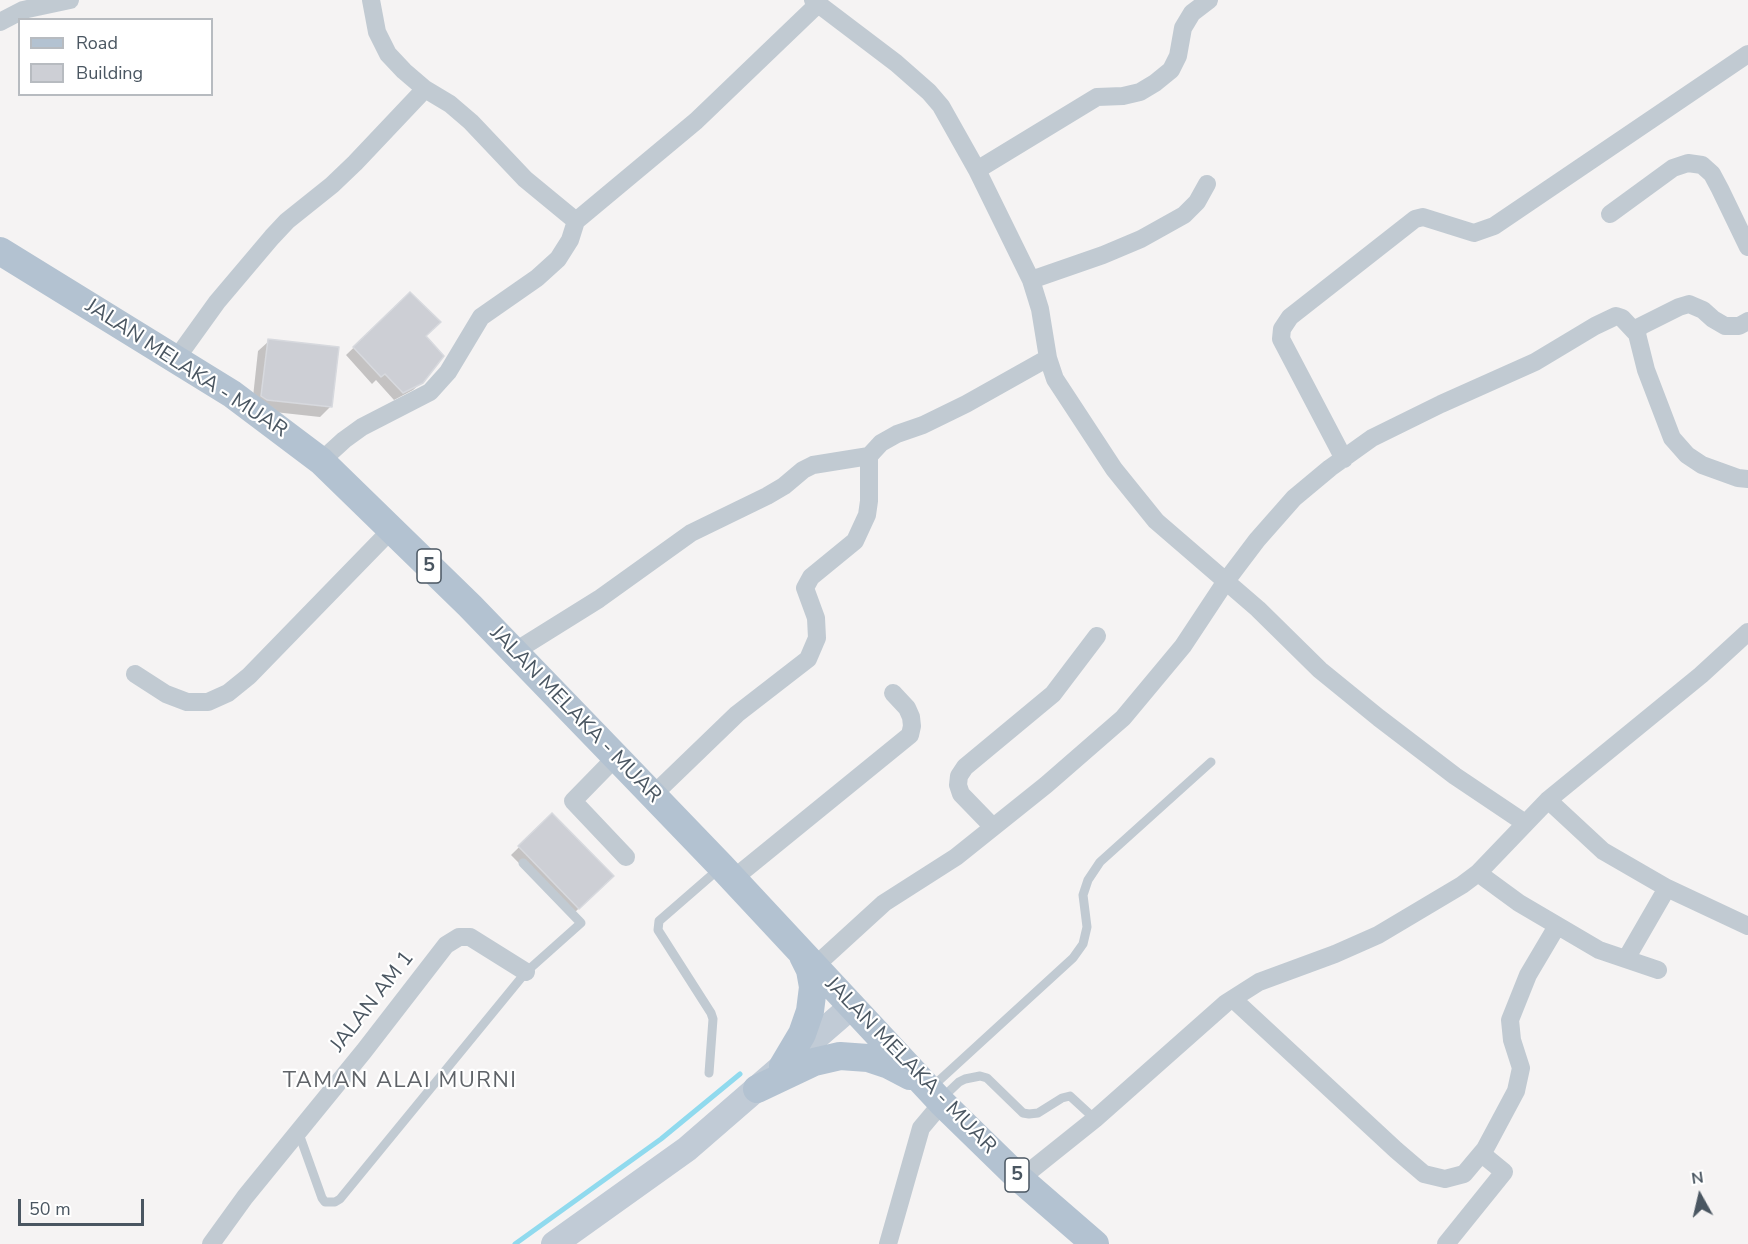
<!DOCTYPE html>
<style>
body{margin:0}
#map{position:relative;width:1748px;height:1244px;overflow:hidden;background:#f5f3f3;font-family:"Nunito Sans",sans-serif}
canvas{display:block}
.legend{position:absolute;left:18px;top:18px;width:195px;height:78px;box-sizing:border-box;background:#fff;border:2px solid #b7bbc0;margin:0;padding:8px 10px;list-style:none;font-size:18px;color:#4a5661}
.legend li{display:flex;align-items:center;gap:12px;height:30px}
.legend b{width:30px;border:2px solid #b7bbc0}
.north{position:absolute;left:1670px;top:1166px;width:60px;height:60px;-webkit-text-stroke:4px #fff;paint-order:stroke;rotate:352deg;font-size:16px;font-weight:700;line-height:24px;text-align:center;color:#4a5661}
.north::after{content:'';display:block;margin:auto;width:21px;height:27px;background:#4a5661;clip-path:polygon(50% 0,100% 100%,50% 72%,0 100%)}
.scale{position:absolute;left:18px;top:1199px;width:126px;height:27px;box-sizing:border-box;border:3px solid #4a5661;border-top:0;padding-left:8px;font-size:18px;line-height:21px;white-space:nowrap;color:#4a5661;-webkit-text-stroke:4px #fff;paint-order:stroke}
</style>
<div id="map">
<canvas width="1748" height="1244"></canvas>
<ul class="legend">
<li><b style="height:8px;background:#b3c2d1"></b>Road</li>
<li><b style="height:16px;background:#cdcfd5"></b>Building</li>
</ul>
<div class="north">N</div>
<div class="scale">50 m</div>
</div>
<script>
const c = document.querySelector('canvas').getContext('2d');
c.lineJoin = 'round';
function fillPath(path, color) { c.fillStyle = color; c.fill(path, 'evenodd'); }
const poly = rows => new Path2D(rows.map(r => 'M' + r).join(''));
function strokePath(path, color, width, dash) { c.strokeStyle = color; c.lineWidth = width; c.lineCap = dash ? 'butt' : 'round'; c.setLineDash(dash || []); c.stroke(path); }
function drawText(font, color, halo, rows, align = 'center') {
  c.font = font + ' "Nunito Sans",sans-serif'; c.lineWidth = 4.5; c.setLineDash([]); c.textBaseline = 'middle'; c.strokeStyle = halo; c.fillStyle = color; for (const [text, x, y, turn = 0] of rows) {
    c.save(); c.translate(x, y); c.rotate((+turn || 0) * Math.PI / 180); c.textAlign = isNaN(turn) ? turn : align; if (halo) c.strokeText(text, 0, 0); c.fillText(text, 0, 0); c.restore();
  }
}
const shadow = poly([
 [410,294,424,337,422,382,413,390,394,400,376,380,372,384,346,355],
 [269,341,330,407,320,417,256,410,252,406,258,351],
 [552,815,612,876,571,916,511,855]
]);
const stream = poly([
 [515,1244,661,1139,740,1074]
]);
const building = poly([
 [410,292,441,322,426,336,444,356,423,383,403,393,385,374,381,377,353,347,410,292],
 [268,339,339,347,332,407,267,400,261,396,268,339],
 [552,813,614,876,579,909,518,846,552,813]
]);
const lane = poly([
 [709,1073,713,1019,711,1013,658,930,659,921,720,868],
 [932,1087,1073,958,1083,944,1087,927,1083,895,1088,880,1100,862,1211,762],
 [941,1099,959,1082,965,1079,980,1076,987,1078,1023,1113,1029,1114,1038,1113,1062,1098,1070,1096,1095,1119],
 [298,1131,322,1198,325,1202,335,1202,340,1199,526,972,581,923,523,863]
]);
const street = poly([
 [371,0,377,32,388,54,404,71,425,89,450,104,471,122,525,179,576,221],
 [813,0,896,63,929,92,941,106,977,170,1031,280,1040,309,1048,358,1055,379,1114,469,1156,521,1258,609,1320,670,1379,718,1455,776,1525,823],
 [0,22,23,10,70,0],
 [977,170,1097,97,1123,96,1140,92,1155,83,1171,70,1178,56,1183,28,1192,13,1209,0],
 [1610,214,1673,168,1688,163,1702,165,1712,174,1720,189,1748,247],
 [1031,280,1103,255,1141,239,1184,215,1197,202,1207,184],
 [1748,321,1739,326,1725,326,1713,319,1703,310,1689,304,1679,307,1639,327,1637,334,1646,370,1672,438,1687,455,1702,465,1738,478,1748,479],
 [176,359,217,302,272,237,287,221,332,185,355,163,425,89],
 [1344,459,1281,339,1282,329,1290,317,1415,219,1423,217,1474,233,1494,226,1748,54],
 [321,461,344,440,362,427,430,392,448,372,481,317,537,278,558,259,570,240,576,221,696,121,817,5],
 [514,652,599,599,691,533,767,496,784,486,803,470,813,465,869,456,881,443,897,434,923,425,966,404,1048,358],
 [135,674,166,694,187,702,208,702,228,693,249,676,392,529],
 [616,757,573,801,626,857],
 [653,795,737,714,808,659,817,638,816,618,805,588,811,577,855,541,867,515,869,501,869,456],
 [1548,800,1603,851,1667,888,1748,926],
 [993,827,961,794,958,785,959,776,965,767,1053,694,1097,636],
 [1478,873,1519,903,1599,950,1658,970],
 [733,879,910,735,912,726,911,717,907,708,893,693],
 [1626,959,1667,888],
 [815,966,884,903,956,857,1046,785,1123,718,1183,646,1226,581,1257,540,1294,498,1330,468,1372,438,1441,404,1535,362,1595,326,1616,316,1622,318,1637,334],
 [1233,999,1396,1150,1424,1174,1445,1179,1464,1174,1485,1149,1516,1091,1521,1068,1512,1040,1510,1020,1528,975,1557,926],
 [1020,1179,1095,1119,1226,1003,1259,982,1335,954,1378,935,1462,885,1478,873,1548,800,1701,675,1748,632],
 [211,1244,245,1197,364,1051,446,945,459,937,470,937,526,972],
 [888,1244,921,1128,942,1103],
 [1446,1244,1504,1172,1482,1154]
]);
const secondary = poly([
 [554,1244,687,1149,852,1006]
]);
const primary = poly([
 [0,251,232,394,321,461,470,606,616,757,721,866,942,1103,1020,1179,1095,1244],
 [783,1066,802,1034,810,1011,813,987,810,970,803,956],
 [757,1089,814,1062,840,1056,868,1058,889,1065,910,1076]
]);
const shields = [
 [429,566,24],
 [1017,1175,24]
];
const shieldNames = [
 ["5",429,566],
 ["5",1017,1175]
];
const streetNames = [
 ["JALAN MELAKA - MUAR",186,369,33],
 ["JALAN MELAKA - MUAR",575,715,46],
 ["JALAN AM 1",373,1002,-52],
 ["JALAN MELAKA - MUAR",910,1066,46]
];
const neighbourhoodNames = [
 ["TAMAN ALAI MURNI",400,1082]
];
fillPath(shadow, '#0003');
strokePath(stream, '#90daee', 5);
fillPath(building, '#cdcfd5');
strokePath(building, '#d7d9de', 1.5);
strokePath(lane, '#c1cad2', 9);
strokePath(street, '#c1cad2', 18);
strokePath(secondary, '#c1cbd6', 26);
strokePath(primary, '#b3c2d1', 28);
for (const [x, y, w] of shields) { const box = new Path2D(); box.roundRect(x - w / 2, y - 17, w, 34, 4.5); c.fillStyle = '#fff'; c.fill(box); strokePath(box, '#4a5661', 1.5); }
drawText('bold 20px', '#4a5661', null, shieldNames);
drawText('21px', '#4a5661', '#fff', streetNames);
c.letterSpacing = '1.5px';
drawText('22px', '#5f6368', '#fff', neighbourhoodNames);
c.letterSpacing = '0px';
</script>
